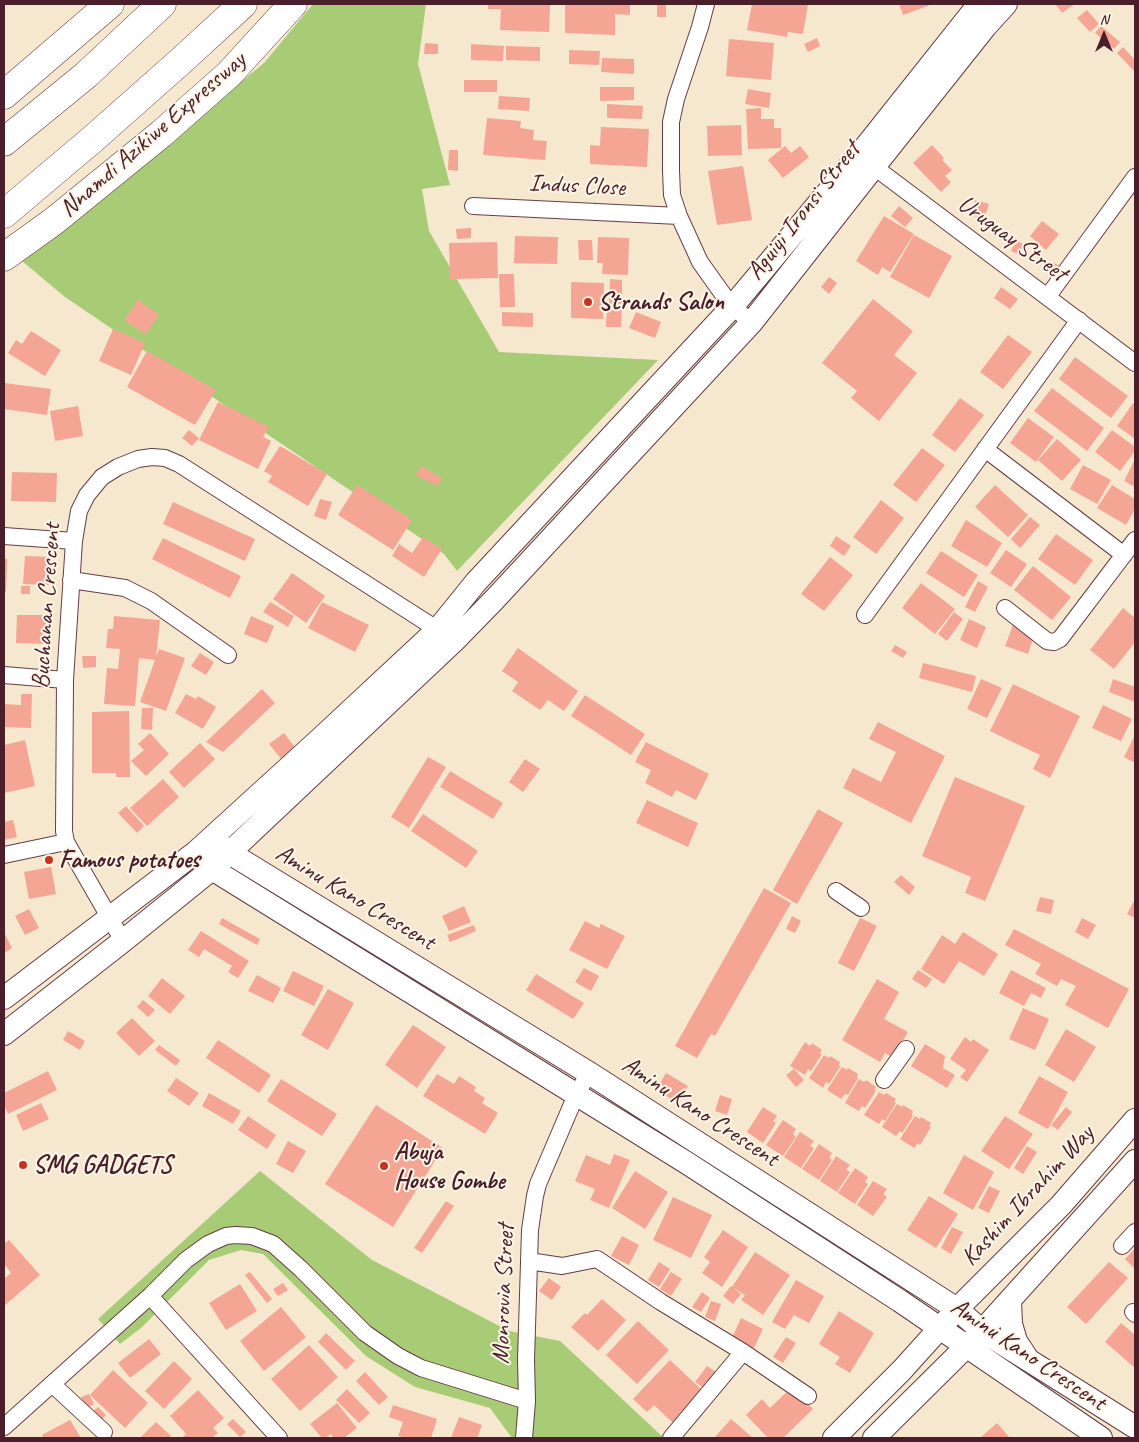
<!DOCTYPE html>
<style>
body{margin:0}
#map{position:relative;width:1139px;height:1442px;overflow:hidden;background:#f6e8cf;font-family:Caveat,sans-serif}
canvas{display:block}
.frame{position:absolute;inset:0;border:5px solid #4a1f2b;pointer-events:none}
.north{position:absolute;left:1079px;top:10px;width:50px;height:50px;-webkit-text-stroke:4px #fcf5e5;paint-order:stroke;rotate:0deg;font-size:14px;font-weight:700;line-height:20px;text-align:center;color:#4a1f2b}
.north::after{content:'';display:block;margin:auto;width:18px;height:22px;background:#4a1f2b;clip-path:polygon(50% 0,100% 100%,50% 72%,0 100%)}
</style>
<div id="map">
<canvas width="1139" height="1442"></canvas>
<div class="frame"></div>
<div class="north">N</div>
</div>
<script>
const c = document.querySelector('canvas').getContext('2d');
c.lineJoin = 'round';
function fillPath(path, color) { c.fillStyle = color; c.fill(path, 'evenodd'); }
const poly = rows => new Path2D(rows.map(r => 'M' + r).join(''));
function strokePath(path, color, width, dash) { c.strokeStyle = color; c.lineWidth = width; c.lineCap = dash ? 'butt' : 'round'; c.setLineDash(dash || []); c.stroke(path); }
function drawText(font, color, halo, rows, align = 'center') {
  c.font = font + ' Caveat,sans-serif'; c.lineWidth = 4; c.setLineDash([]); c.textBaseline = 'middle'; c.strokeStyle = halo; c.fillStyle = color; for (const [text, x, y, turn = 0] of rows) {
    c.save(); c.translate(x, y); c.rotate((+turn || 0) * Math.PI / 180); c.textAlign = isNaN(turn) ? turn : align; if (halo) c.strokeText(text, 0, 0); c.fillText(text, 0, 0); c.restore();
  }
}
const green = poly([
 [313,4,426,4,418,64,450,185,422,189,429,231,499,352,658,360,457,571,444,554,65,297,22,261,264,63],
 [260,1171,372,1260,509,1331,560,1341,664,1438,512,1438,490,1408,415,1387,366,1356,263,1254,241,1250,209,1260,141,1328,120,1344,98,1319]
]);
const building = poly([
 [488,4,550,4,549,32,500,30,501,9,488,9],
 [565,4,630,4,630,15,615,14,615,35,565,33],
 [657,4,666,4,666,17,657,17],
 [752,4,808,4,803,34,788,32,787,37,747,30],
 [899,4,933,4,903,15],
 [1055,4,1075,4,1062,13],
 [1087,10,1099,24,1090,32,1077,18],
 [1101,26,1120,42,1114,49,1095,33],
 [817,38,820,46,808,52,804,44],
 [729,39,774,43,771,80,726,76],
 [425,43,438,44,438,54,424,54],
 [471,44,504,46,503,61,471,60],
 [506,46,540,47,540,61,506,60],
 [1123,47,1135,60,1135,72,1117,53],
 [569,50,600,51,599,65,569,64],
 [602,58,634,59,634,74,601,72],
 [464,80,497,80,497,92,464,92],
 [600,87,634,87,634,100,600,101],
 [748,89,771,93,769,108,745,104],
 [499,96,530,98,529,111,498,109],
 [607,104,643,106,642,119,607,118],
 [761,108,761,119,774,119,774,128,781,128,781,148,748,149,746,109],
 [487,118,521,121,520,128,534,130,533,140,547,141,545,160,483,155],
 [741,125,742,155,708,156,707,126],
 [601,127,649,129,647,167,590,164,590,145,600,146],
 [932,145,944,158,942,160,952,170,945,176,951,182,941,192,913,163],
 [785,146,791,153,800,146,809,157,783,178,768,160],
 [449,150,458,150,458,171,448,170],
 [743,166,752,220,717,225,708,171],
 [975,200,989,204,984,219,970,215],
 [899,206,913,218,905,227,891,216],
 [884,216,914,234,890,272,882,267,878,275,856,261],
 [1042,221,1059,234,1046,250,1030,236],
 [471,228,471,238,457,239,456,229],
 [914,235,952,256,929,298,890,277],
 [515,236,558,237,557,264,514,263],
 [598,237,629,238,628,275,602,274,603,263,597,263],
 [578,240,592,240,593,260,579,260],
 [1016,240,1025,245,1020,255,1011,251],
 [497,242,498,278,450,279,449,243],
 [1052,262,1065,269,1060,279,1047,273],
 [499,274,514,274,515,307,500,307],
 [829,277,837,283,829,294,821,287],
 [610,279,622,280,622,304,609,304],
 [571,282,604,283,603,319,571,318],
 [1001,287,1018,299,1010,309,994,298],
 [873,299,913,331,894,355,917,373,879,421,851,398,857,391,822,363],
 [138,300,159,315,146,334,124,320],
 [607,310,622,310,621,327,606,327],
 [502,312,533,313,533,327,502,326],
 [636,312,661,322,655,338,629,328],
 [113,329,145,343,131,375,99,361],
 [31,331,61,350,45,376,8,353,16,340,22,344],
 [1008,335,1032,352,1003,389,980,372],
 [147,351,216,390,195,425,127,387],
 [1075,357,1128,396,1111,418,1059,379],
 [4,383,51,389,47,415,4,409],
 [1052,388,1104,428,1087,451,1034,411],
 [960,398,984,415,955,452,932,435],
 [218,402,269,427,263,437,271,441,258,469,199,440],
 [1133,403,1135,405,1135,439,1117,426],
 [78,406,83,436,55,441,50,411],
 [1028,418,1054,437,1036,462,1010,443],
 [189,430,199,438,192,446,182,438],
 [1112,430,1135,447,1135,451,1120,471,1095,452],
 [1057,439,1081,460,1062,481,1038,460],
 [280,446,327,474,308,506,268,482,272,476,264,471],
 [922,448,945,465,916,502,893,485],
 [1135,459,1135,487,1124,481],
 [1083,465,1111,480,1097,504,1070,489],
 [421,466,442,478,437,486,416,475],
 [12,472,57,473,56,502,11,501],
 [357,485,412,520,393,550,338,515],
 [995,485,1028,515,1008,537,975,507],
 [1112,485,1135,499,1135,509,1126,525,1097,508],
 [320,499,332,502,326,520,314,516],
 [881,500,904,518,876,554,853,537],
 [173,502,255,539,245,561,163,524],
 [1030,517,1040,525,1020,548,1011,539],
 [966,520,1002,543,987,567,951,546],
 [1056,534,1093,560,1075,585,1038,559],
 [836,536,851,546,844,556,830,546],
 [423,537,442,549,424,577,392,556,399,544,412,553],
 [163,538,241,576,230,598,152,559],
 [1006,550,1027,564,1011,587,990,573],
 [941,551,978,575,964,597,926,573],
 [25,556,50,557,49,585,23,584],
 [830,557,853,575,824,611,801,594],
 [4,559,7,559,6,592,4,592],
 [1033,566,1071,597,1052,620,1014,590],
 [292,573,325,596,306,623,273,599],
 [978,581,988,587,975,612,965,607],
 [921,583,955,609,935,634,902,608],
 [21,586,30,586,30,594,21,594],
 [270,602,294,616,288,627,263,612],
 [322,602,369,625,355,652,308,628],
 [1123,608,1135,618,1135,642,1114,669,1090,650],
 [954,612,963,619,947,641,938,634],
 [17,615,46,615,45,644,16,643],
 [114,616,160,620,156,657,159,649,185,658,166,711,140,702,155,660,139,658,135,706,104,704,107,668,118,669,120,649,106,648,108,629,113,629],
 [251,616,274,626,267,643,244,634],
 [969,619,986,627,977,648,960,640],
 [1013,625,1035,633,1028,654,1005,646],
 [895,645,907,652,903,658,891,651],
 [518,648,578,691,564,711,548,700,540,710,512,691,518,682,502,671],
 [200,653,214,662,206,675,191,666],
 [82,656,96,656,96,667,83,668],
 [923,663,976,676,972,692,919,678],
 [981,679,1002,688,987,718,967,709],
 [1113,679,1135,687,1135,702,1109,692],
 [1013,684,1080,716,1050,778,1033,769,1040,755,990,731],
 [262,689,275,703,223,752,206,742],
 [21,694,32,694,31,728,4,727,4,704,21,705],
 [186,694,196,699,198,696,216,707,203,729,175,713],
 [585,695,645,734,631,755,571,716],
 [1103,705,1132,719,1121,741,1092,728],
 [142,708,153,708,152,730,141,729],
 [129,711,130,777,116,777,116,773,92,773,92,712],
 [878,722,945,756,911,823,843,788,853,768,881,782,896,752,869,739],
 [150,733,169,754,146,776,131,761,144,750,138,744],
 [284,733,297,750,283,761,269,744],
 [1135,735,1135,763,1124,757],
 [25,740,35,786,4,793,4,745],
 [646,742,709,774,696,800,676,790,672,797,645,783,651,770,635,762],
 [200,743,215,759,184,788,169,772],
 [428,757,446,767,409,828,391,817],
 [525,759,540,769,523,792,509,782],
 [450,771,503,803,493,819,440,787],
 [955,777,1025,806,985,901,965,893,971,877,922,856],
 [163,779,179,797,147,826,130,808],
 [647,800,698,823,688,847,636,823],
 [126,806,144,826,137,833,118,813],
 [818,809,843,823,797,904,773,890],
 [423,814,478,851,466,868,411,831],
 [13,820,17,837,4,840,4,822],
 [51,867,56,894,29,899,24,872],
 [901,875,915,887,909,895,894,882],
 [764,888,791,903,715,1036,711,1034,697,1058,675,1046],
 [1040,897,1054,900,1051,914,1036,911],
 [1135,899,1135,918,1127,914],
 [464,906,471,922,449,931,442,916],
 [29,909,39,928,25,935,15,916],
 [792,916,801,921,795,933,786,929],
 [222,918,260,939,257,945,219,924],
 [860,918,877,926,854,971,838,963],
 [1082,918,1096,925,1088,939,1075,932],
 [585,921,599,928,601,924,625,936,607,969,569,950],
 [474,925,476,931,450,942,447,935],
 [1014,929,1129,989,1108,1028,1065,1005,1076,986,1061,979,1057,986,1035,974,1041,964,1005,945],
 [201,931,249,961,238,978,228,972,232,966,204,949,199,957,188,950],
 [4,932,12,948,4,953],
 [963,932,998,954,984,976,959,961,944,984,921,969,942,935,955,944],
 [584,968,599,976,591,991,575,982],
 [918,970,932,979,926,988,912,979],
 [1011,970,1046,988,1041,998,1031,993,1024,1006,999,993],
 [293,971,324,986,314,1006,283,991],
 [536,974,584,1003,573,1019,526,990],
 [257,975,281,988,273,1003,248,991],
 [162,978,185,996,170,1014,148,996],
 [877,979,899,992,884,1019,908,1032,893,1058,885,1053,880,1062,842,1040],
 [328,989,354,1003,328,1050,301,1035],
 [143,1000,155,1010,148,1017,137,1007],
 [1023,1008,1049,1019,1035,1050,1009,1039],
 [132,1018,155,1041,139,1056,116,1033],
 [413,1025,446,1047,417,1088,385,1065],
 [1066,1029,1096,1047,1074,1082,1045,1065],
 [68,1031,85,1041,80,1050,63,1040],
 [965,1037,971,1042,973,1039,989,1050,967,1082,960,1077,966,1070,950,1059],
 [218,1040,271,1075,259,1093,206,1058],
 [805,1042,810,1046,812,1043,822,1050,820,1053,822,1054,811,1071,808,1069,805,1075,790,1066],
 [925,1044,945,1056,943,1068,955,1075,947,1088,911,1066],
 [159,1045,180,1060,176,1066,155,1050],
 [824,1055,829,1058,830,1056,840,1062,839,1065,840,1067,829,1084,826,1082,823,1088,809,1078],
 [628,1062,641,1067,638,1074,626,1070],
 [842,1067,847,1070,848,1068,858,1074,857,1077,858,1078,848,1095,845,1094,841,1099,827,1090],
 [794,1069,804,1080,796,1087,786,1075],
 [48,1071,57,1090,8,1114,4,1105,4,1093],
 [666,1073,688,1086,678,1103,656,1090],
 [437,1074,454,1084,459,1076,476,1087,474,1091,485,1098,482,1103,498,1113,485,1134,423,1096],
 [1039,1076,1068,1092,1048,1129,1018,1113],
 [176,1078,199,1093,189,1106,167,1091],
 [281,1079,337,1114,322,1136,267,1101],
 [859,1079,864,1082,866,1080,876,1087,874,1090,876,1091,865,1108,862,1106,859,1111,845,1103],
 [879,1092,884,1095,886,1093,896,1099,894,1102,896,1103,885,1121,882,1119,879,1124,864,1115],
 [209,1093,241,1111,233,1124,202,1106],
 [720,1095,732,1099,727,1115,715,1111],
 [41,1103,49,1119,23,1131,16,1115],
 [897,1104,902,1107,903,1105,913,1111,912,1114,913,1116,902,1133,900,1131,896,1136,882,1127],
 [376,1105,443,1148,393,1227,325,1184],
 [763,1107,777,1116,773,1121,776,1123,763,1143,747,1132],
 [1066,1107,1072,1112,1058,1130,1051,1125],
 [248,1116,276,1135,267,1149,238,1130],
 [915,1116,920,1119,921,1117,931,1123,929,1126,931,1127,920,1145,918,1143,914,1148,900,1139],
 [1005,1116,1033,1134,1009,1169,981,1151],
 [783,1120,796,1129,793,1134,796,1137,783,1156,766,1145],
 [800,1132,814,1141,810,1146,814,1148,801,1168,784,1157],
 [288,1141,306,1151,293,1173,276,1164],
 [819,1144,832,1153,829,1158,832,1160,819,1180,802,1169],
 [1027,1146,1037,1152,1023,1174,1014,1168],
 [614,1154,630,1160,609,1208,590,1200,595,1189,575,1181,586,1155,610,1165],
 [964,1155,994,1172,973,1210,943,1193],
 [836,1156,850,1165,846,1170,850,1172,837,1192,820,1181],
 [855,1168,868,1177,865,1182,868,1184,855,1204,838,1193],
 [635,1171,668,1192,645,1229,612,1208],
 [873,1181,887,1189,883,1194,887,1197,873,1216,857,1205],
 [989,1186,1000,1191,989,1213,978,1208],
 [929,1196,958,1214,936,1248,907,1230],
 [673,1197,712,1215,691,1258,653,1240],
 [446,1201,454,1206,422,1253,414,1248],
 [952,1227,963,1232,951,1254,941,1248],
 [723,1230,748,1247,722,1287,702,1273,710,1262,704,1257],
 [622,1236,639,1245,629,1265,611,1256],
 [9,1240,40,1275,4,1306,4,1279,11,1273,4,1264,4,1244],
 [1135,1248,1135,1269,1125,1259],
 [755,1252,790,1275,763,1315,741,1300,745,1295,732,1287],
 [659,1262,670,1269,659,1287,648,1280],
 [1109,1262,1128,1278,1086,1324,1067,1307],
 [250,1272,272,1299,267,1303,245,1275],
 [671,1272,682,1279,671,1296,660,1289],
 [549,1278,561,1287,552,1300,539,1291],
 [796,1280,824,1296,809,1323,794,1315,785,1329,772,1322],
 [283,1283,288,1290,278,1296,273,1289],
 [240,1284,257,1311,226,1330,209,1303],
 [731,1286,741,1294,733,1304,723,1296],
 [702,1292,710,1298,701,1312,692,1307],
 [602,1299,626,1320,598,1351,571,1327,585,1313,587,1315],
 [711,1301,721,1304,715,1321,705,1317],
 [281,1307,306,1337,264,1371,240,1341],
 [839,1311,874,1333,850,1373,835,1364,840,1357,819,1344],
 [741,1318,763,1329,754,1348,732,1338],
 [638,1321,669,1350,637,1384,606,1355],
 [1121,1323,1135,1335,1135,1368,1105,1342],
 [326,1333,355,1361,346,1370,318,1342],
 [786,1337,796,1343,783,1363,773,1357],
 [149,1339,161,1354,130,1378,118,1363],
 [309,1345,338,1377,300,1411,271,1379],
 [670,1360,702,1390,673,1423,654,1405,647,1412,633,1399],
 [174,1361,192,1379,164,1409,145,1391],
 [707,1366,716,1372,704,1388,695,1382],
 [113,1370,148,1403,125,1428,90,1395],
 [365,1372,388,1397,379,1405,356,1381],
 [792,1387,813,1409,783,1438,768,1438,746,1415,762,1399,770,1408],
 [347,1389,370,1413,359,1423,336,1400],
 [198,1390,224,1418,213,1428,218,1433,212,1438,182,1438,186,1434,170,1416],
 [89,1394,94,1404,87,1408,81,1397],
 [337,1403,357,1428,344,1438,334,1438,331,1434,325,1438,322,1438,310,1424],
 [393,1405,437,1419,431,1438,407,1438,398,1436,403,1422,389,1417],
 [98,1407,106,1415,99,1422,90,1414],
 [459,1417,482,1425,477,1438,451,1438],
 [233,1419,246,1432,240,1437,227,1424],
 [731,1419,753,1438,714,1438],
 [70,1420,81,1438,44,1438,42,1435],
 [156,1422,171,1436,169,1438,140,1438],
 [997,1423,1010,1438,980,1438]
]);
const street = poly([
 [706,4,700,27,676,99,671,122,671,170,672,195,679,216,700,262,732,307,752,322],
 [865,160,1135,363],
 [473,206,679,216],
 [1048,296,1135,177],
 [985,449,1124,555],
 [4,536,74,541],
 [71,580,125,588,151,601,228,655],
 [1005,608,1047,641,1054,642,1060,639,1135,540],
 [865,615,1079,320],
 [4,675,65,680],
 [4,855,66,842],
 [836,891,861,908],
 [123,941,66,842,64,831,65,680,74,541,79,511,87,495,102,477,118,467,138,459,152,457,165,458,179,464,446,635],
 [884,1080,906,1049],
 [1122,1246,1135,1232],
 [529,1261,562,1266,597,1259,661,1302,743,1352,808,1396],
 [150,1296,279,1438],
 [1133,1312,1135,1314],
 [52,1384,104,1432],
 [4,1427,150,1296,186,1260,208,1244,226,1236,235,1235,252,1236,273,1244,301,1269,365,1333,398,1356,421,1368,527,1401],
 [524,1438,527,1401,526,1360,530,1230,535,1196,538,1184,576,1095,589,1073],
 [671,1438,743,1352]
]);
const secondary = poly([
 [217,842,228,852,589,1073,957,1309,982,1331,1135,1427],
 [202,858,212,869,687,1163,900,1301,1101,1438],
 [4,998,196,852,320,739,438,629,476,582,732,307,859,155,979,4],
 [4,1034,123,941,212,869,454,641,494,600,752,322,873,168,986,26,1006,4],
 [1010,1300,1011,1324,1016,1341,1027,1358],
 [834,1438,902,1370,957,1309,1061,1205,1135,1120],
 [874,1438,982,1331,1135,1161]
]);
const highway = poly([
 [4,95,110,4],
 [4,142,86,75,162,4],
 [4,214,94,138,182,60,243,4],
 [4,257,54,221,161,134,229,74,293,4]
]);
const markers = [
 [588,302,5,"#c8321e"],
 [49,860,5,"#c8321e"],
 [23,1165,5,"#c8321e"],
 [384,1166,5,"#c8321e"]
];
const streetNames = [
 ["Nnamdi Azikiwe Expressway",153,135,-41],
 ["Indus Close",577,186,3],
 ["Aguiyi Ironsi Street",804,211,-52],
 ["Uruguay Street",1012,239,36],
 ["Buchanan Crescent",47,606,-86],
 ["Aminu Kano Crescent",355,898,31],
 ["Aminu Kano Crescent",700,1112,33],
 ["Kashim Ibrahim Way",1028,1196,-47],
 ["Monrovia Street",504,1294,-88],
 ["Aminu Kano Crescent",1028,1355,34]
];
const poiNames = [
 ["Strands Salon",598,302],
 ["Famous potatoes",59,860],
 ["Abuja",394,1152],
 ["House Gombe",394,1181],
 ["SMG GADGETS",33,1165]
];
fillPath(green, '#a8cc76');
fillPath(building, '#f5a593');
strokePath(street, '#643d44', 18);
strokePath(secondary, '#643d44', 24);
strokePath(highway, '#643d44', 29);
strokePath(street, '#fff', 16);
strokePath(secondary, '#fff', 22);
strokePath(highway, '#fff', 28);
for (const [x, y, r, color] of markers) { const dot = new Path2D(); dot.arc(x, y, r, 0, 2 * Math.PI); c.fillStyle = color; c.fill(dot); strokePath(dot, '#fcf5e5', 2); }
drawText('25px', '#4a1f2b', '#fcf5e5', streetNames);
drawText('bold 25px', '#4a1f2b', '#fcf5e5', poiNames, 'left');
</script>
